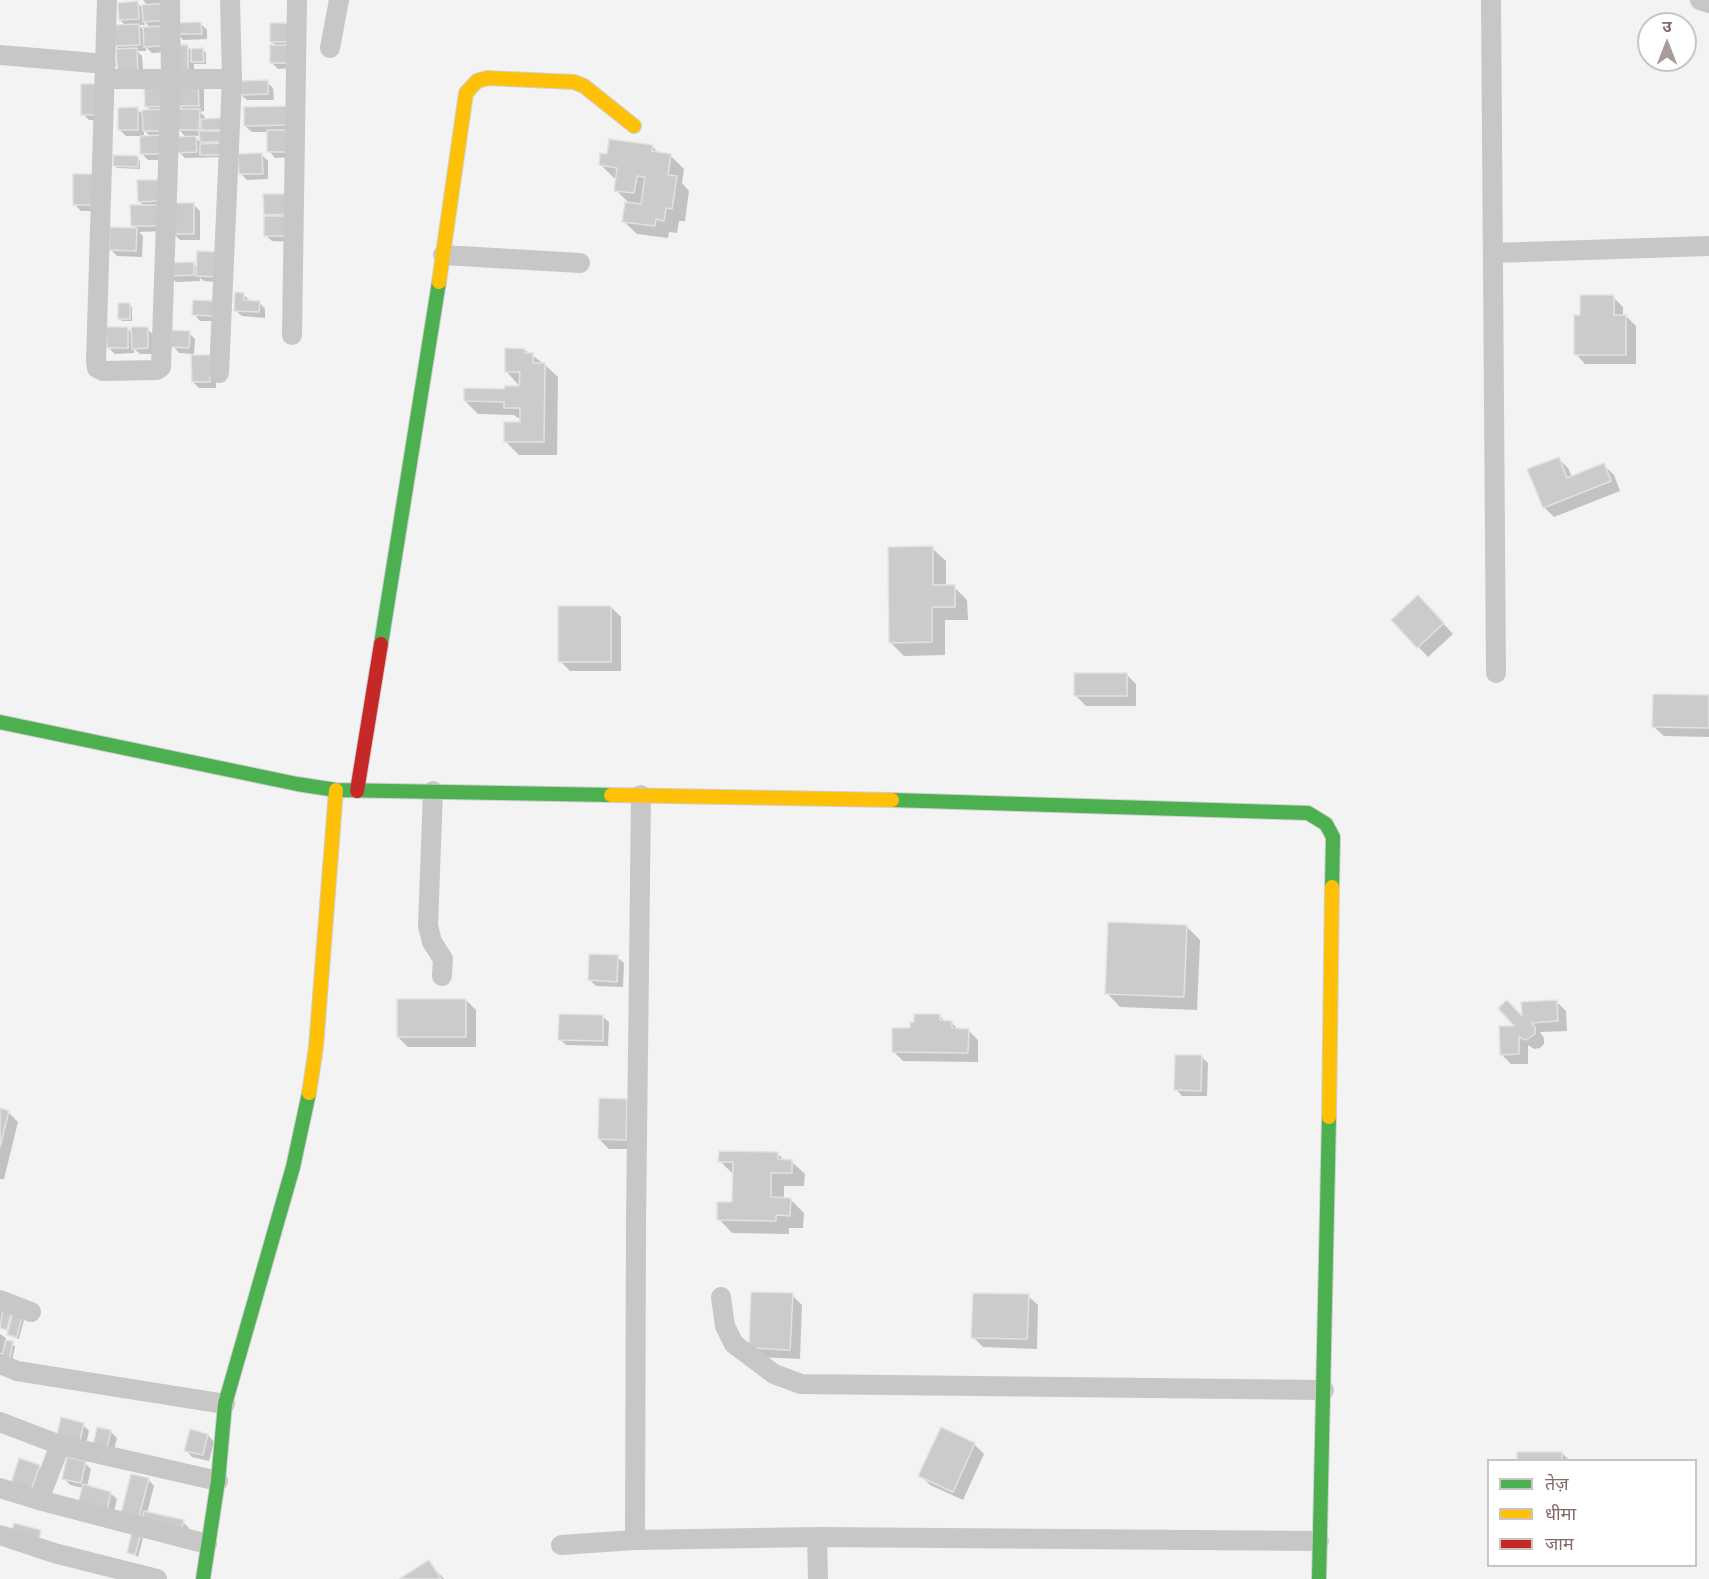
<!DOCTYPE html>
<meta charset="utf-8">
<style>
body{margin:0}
#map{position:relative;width:1709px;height:1579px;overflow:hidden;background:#f3f3f4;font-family:Lato,"Noto Sans Devanagari",sans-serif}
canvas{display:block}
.legend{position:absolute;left:1487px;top:1459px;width:210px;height:108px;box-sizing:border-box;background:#fff;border:2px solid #ccc4c2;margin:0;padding:8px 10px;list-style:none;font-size:18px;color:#806b67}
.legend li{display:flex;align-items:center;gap:12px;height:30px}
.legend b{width:30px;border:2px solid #ccc4c2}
.north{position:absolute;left:1637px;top:12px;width:60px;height:60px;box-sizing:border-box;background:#fff;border:2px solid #ccc4c2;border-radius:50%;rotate:0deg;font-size:16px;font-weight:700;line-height:24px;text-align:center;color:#806b67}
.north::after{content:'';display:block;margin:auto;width:21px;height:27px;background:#a89b98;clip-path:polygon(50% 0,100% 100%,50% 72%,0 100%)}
</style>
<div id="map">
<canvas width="1709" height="1579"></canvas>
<ul class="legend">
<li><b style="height:8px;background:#4caf50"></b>तेज़</li>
<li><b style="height:8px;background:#ffc107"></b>धीमा</li>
<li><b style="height:8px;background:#c62828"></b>जाम</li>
</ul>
<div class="north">उ</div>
</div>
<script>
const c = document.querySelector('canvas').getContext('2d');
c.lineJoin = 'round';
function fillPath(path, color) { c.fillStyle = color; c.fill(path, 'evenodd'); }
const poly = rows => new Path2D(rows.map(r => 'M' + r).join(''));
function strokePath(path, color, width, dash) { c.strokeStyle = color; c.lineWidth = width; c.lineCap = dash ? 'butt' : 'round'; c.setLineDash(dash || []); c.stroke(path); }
const shadow = poly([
 [143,0,173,0,175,24,201,24,207,30,207,39,183,40,177,33,170,52,152,53,146,47,146,51,137,51,142,56,144,81,116,46,126,26,120,20,137,3,144,9,148,6],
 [144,21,151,28,144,31,139,25,145,25],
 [293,24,295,68,278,69,271,62,276,46,271,41],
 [187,46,191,50,203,50,206,53,206,64,194,64,194,79,185,79],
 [267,82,273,88,274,100,247,100,240,94],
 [198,83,204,90,204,111,200,112,205,117,205,120,222,119,224,157,185,158,179,152,187,138,178,129,183,110,179,105],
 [194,136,201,136,201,143],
 [166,84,169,160,148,160,142,154,142,136,126,136,120,130,137,109,144,115,151,111,147,106],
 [144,130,151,137,144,137],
 [107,92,108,120,89,120,83,114],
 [289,108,292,157,275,158,269,151,268,132,252,132,245,126],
 [652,146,660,154,670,155,684,169,682,183,689,191,685,221,679,221,677,233,669,232,668,238,637,234,623,221,630,204,616,190,618,178,614,178,601,165,608,156],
 [262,155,268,161,268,179,247,180,240,173],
 [137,158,140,161,140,169,117,168,114,165],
 [75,176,102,211,81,211,74,204],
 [159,181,167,231,139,232,143,236,142,257,117,256,110,249,136,229,132,225,144,206,139,201],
 [288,195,294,242,272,241,265,235,265,196],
 [193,204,200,211,200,240,180,240,174,234],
 [193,264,198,268,225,283,204,281,200,278,200,281,176,282,169,275],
 [243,294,250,301,259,302,265,309,265,318,242,316,235,310],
 [1613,297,1623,307,1623,316,1626,316,1636,326,1636,364,1585,364,1576,354,1582,317],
 [194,301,218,321,200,321,194,314],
 [129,304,132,307,132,321,122,321,119,318],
 [127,328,133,334,147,328,153,335,154,354,140,354,134,349,134,353,115,354,108,347],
 [189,333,195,339,194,354,179,353,173,346],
 [525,350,544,364,558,377,557,455,519,455,506,442,521,423,521,420,514,415,478,414,465,401,521,388,506,371],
 [216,363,216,388,199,388,193,382],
 [1559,459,1568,468,1572,477,1604,465,1614,475,1620,491,1554,517,1544,507],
 [932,548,946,561,946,587,954,587,967,600,968,620,945,620,945,655,904,656,890,642],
 [611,607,621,617,621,671,570,671,560,661],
 [1428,607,1453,634,1428,657,1393,620],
 [1126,674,1136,684,1136,706,1086,706,1076,696],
 [1709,696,1709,737,1664,736,1654,727],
 [1186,926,1200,940,1197,1010,1120,1007,1107,993],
 [617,957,624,963,623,987,596,986,590,980],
 [466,1000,476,1010,476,1047,408,1047,398,1037],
 [1556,1001,1566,1011,1567,1031,1540,1032,1544,1038,1544,1044,1540,1048,1534,1049,1528,1045,1528,1064,1511,1064,1501,1054,1518,1027,1524,1020],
 [602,1016,609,1022,608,1046,566,1045,560,1039],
 [940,1016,946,1022,951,1022,959,1030,968,1030,978,1040,978,1062,903,1061,893,1051,911,1030],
 [1202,1057,1208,1063,1207,1096,1182,1096,1176,1089],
 [626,1100,636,1110,635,1149,609,1149,599,1139],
 [0,1110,8,1112,18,1122,4,1179,0,1179],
 [778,1154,785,1161,791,1161,805,1174,804,1186,784,1186,784,1199,790,1199,804,1213,803,1228,789,1228,789,1234,732,1233,719,1219,733,1204,734,1175,720,1161],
 [792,1295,802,1305,800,1359,760,1357,750,1347],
 [1028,1296,1038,1305,1037,1349,983,1347,973,1337],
 [0,1308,24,1320,19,1339,12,1337,9,1334,10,1332,0,1328],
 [0,1334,6,1338,5,1341,15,1346,12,1361,7,1355,0,1353],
 [83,1425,89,1431,85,1449,64,1444],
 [99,1429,111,1432,117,1438,112,1458],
 [208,1435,214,1442,209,1461,192,1457,186,1450],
 [974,1444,984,1454,963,1500,930,1485,920,1475],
 [1518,1453,1562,1453,1569,1460,1518,1460],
 [85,1463,91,1469,87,1487,110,1493,117,1499,112,1519,83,1488,70,1485,64,1478],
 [39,1466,45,1473,36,1499,18,1492],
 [148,1479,154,1486,147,1513,183,1522,189,1528,187,1537,122,1516],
 [140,1535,143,1538,138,1557,129,1552],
 [429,1562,444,1579,402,1579]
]);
const building = poly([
 [138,1,139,19,119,20,118,3,138,1],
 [169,3,170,20,143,22,142,5,169,3],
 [201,22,202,34,175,34,175,23,201,22],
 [270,23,294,23,294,42,270,42,270,23],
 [139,24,140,45,115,46,114,25,139,24],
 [163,26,164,46,144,47,143,27,163,26],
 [177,45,188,45,188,73,177,73,177,45],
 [270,45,289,45,290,63,270,63,270,45],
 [137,48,138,75,118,76,116,49,137,48],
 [203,48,204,62,191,62,191,49,203,48],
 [268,80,268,94,239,95,239,81,268,80],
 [166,82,168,106,145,107,144,83,166,82],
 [177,82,198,82,199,106,177,106,177,82],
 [81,84,101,84,102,115,81,115,81,84],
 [289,106,290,125,244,126,244,107,289,106],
 [138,107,138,130,118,130,118,108,138,107],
 [164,109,164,131,143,131,142,110,164,109],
 [177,109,200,109,199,130,176,130,177,109],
 [223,118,223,130,201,130,201,119,223,118],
 [267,130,287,130,287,152,267,152,267,130],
 [199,131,225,131,225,142,200,142,199,131],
 [163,135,163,154,140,154,140,136,163,135],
 [196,136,197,152,178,153,177,137,196,136],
 [609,139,653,145,652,151,671,154,668,175,677,176,672,209,666,208,664,221,656,219,655,226,622,222,625,202,641,204,645,177,637,176,634,193,614,191,617,168,599,165,600,153,607,154,609,139],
 [222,143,222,155,200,155,200,144,222,143],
 [262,153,263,174,239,174,238,154,262,153],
 [113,155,138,156,138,167,113,166,113,155],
 [73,174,96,174,97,205,73,205,73,174],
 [137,180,159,180,159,201,138,202,137,180],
 [263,194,289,194,289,214,264,215,263,194],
 [172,203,194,203,194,234,173,234,172,203],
 [130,205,161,205,161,226,131,226,130,205],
 [264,216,289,216,289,236,264,236,264,216],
 [110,227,137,228,136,251,109,250,110,227],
 [197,251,220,252,219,277,196,276,197,251],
 [194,262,194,275,168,276,168,263,194,262],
 [235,292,244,293,244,300,260,301,259,312,234,311,235,292],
 [1580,295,1614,295,1614,315,1626,315,1626,355,1574,355,1574,315,1580,315,1580,295],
 [193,300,213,301,213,316,192,315,193,300],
 [118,303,130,303,130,319,118,319,118,303],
 [106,327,128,327,128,348,107,348,106,327],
 [131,327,148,327,148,348,132,349,131,327],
 [172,330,190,331,189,348,171,347,172,330],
 [505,348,525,349,525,353,533,353,533,363,545,363,544,442,504,442,504,422,520,422,520,408,504,408,504,402,464,401,464,388,504,389,505,386,519,386,520,372,505,372,505,348],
 [191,355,210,355,210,382,192,382,191,355],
 [1559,457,1567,478,1604,463,1611,481,1543,508,1527,469,1559,457],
 [933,546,933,585,955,585,955,607,932,607,932,642,889,643,888,547,933,546],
 [1418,595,1444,623,1417,648,1391,620,1418,595],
 [558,606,611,606,611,662,558,662,558,606],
 [1074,673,1127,673,1127,696,1074,696,1074,673],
 [1653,694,1709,695,1709,728,1652,727,1653,694],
 [1108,922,1187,925,1184,997,1105,994,1108,922],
 [589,954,618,955,617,982,588,980,589,954],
 [397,999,466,999,466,1037,397,1037,397,999],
 [1507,1000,1522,1016,1521,1002,1557,1000,1558,1021,1532,1023,1535,1027,1535,1034,1526,1040,1519,1037,1519,1054,1500,1055,1499,1026,1514,1026,1498,1008,1507,1000],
 [559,1014,603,1015,603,1041,558,1040,559,1014],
 [914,1014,940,1014,940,1020,952,1021,952,1028,969,1029,968,1053,892,1052,892,1028,910,1028,910,1022,914,1022,914,1014],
 [1175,1055,1202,1055,1201,1091,1174,1090,1175,1055],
 [599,1098,627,1099,626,1140,598,1139,599,1098],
 [0,1108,9,1111,0,1147,0,1108],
 [719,1151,778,1152,778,1159,792,1160,792,1173,771,1173,771,1197,791,1198,790,1216,776,1215,776,1221,717,1220,717,1202,732,1202,733,1162,718,1162,719,1151],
 [751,1292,793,1293,790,1350,749,1348,751,1292],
 [973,1293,1029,1294,1027,1339,971,1338,973,1293],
 [3,1308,12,1310,7,1330,0,1328,3,1308],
 [12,1314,22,1316,17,1337,7,1335,12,1314],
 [6,1340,13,1341,9,1362,1,1360,6,1340],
 [61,1417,84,1423,79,1444,56,1438,61,1417],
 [97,1427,111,1430,106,1453,92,1450,97,1427],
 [941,1427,975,1443,953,1492,918,1476,941,1427],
 [190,1429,208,1434,203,1455,184,1451,190,1429],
 [1517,1452,1562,1452,1562,1460,1517,1460,1517,1452],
 [67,1457,86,1461,81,1483,62,1479,67,1457],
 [19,1458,40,1465,30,1493,10,1486,19,1458],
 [131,1474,149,1478,138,1521,120,1517,131,1474],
 [83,1484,111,1492,106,1514,77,1507,83,1484],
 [144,1511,184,1520,181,1531,141,1522,144,1511],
 [14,1523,41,1530,39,1539,11,1532,14,1523],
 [132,1531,141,1533,135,1555,127,1553,132,1531],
 [429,1560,441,1579,399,1579,429,1560]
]);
const street = poly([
 [107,0,96,361,97,368,103,371,157,370,161,367,171,78,170,0],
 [1491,0,1496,673],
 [1700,0,1709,3],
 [330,48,339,0],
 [0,55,106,64],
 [106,79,232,79],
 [1493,253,1709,246],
 [443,255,580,263],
 [292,335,297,0],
 [219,373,232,79,230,0],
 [433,791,428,926,432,942,443,959,442,976],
 [721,1297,725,1326,734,1344,774,1374,801,1384,1324,1390],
 [0,1300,31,1312],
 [0,1364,17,1371,225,1404],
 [0,1422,60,1445,218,1481],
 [0,1488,39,1500,207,1544],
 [39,1500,60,1445],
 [0,1535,54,1553,157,1579],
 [817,1537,818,1579],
 [635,1540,636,1223,641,795],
 [561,1545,635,1540,817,1537,1319,1541]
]);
const fast = poly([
 [381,644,439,282],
 [0,722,297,784,336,790,611,795],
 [892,800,1308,813,1326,824,1333,837,1332,887],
 [203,1579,218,1481,225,1404,293,1167,309,1093],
 [1319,1579,1329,1117]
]);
const slow = poly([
 [439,282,466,93,477,81,487,78,574,82,584,86,634,126],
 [611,795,892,800],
 [309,1093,316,1047,336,790],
 [1329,1117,1332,887]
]);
const jam = poly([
 [357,791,381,644]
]);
fillPath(shadow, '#0003');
fillPath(building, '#cccaca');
strokePath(building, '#e2e2e3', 1.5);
strokePath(fast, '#d1cfd0', 16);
strokePath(slow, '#d1cfd0', 16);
strokePath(jam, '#d1cfd0', 16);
strokePath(street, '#c8c7c6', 20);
strokePath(fast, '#4caf50', 14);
strokePath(slow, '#ffc107', 14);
strokePath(jam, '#c62828', 14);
</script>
